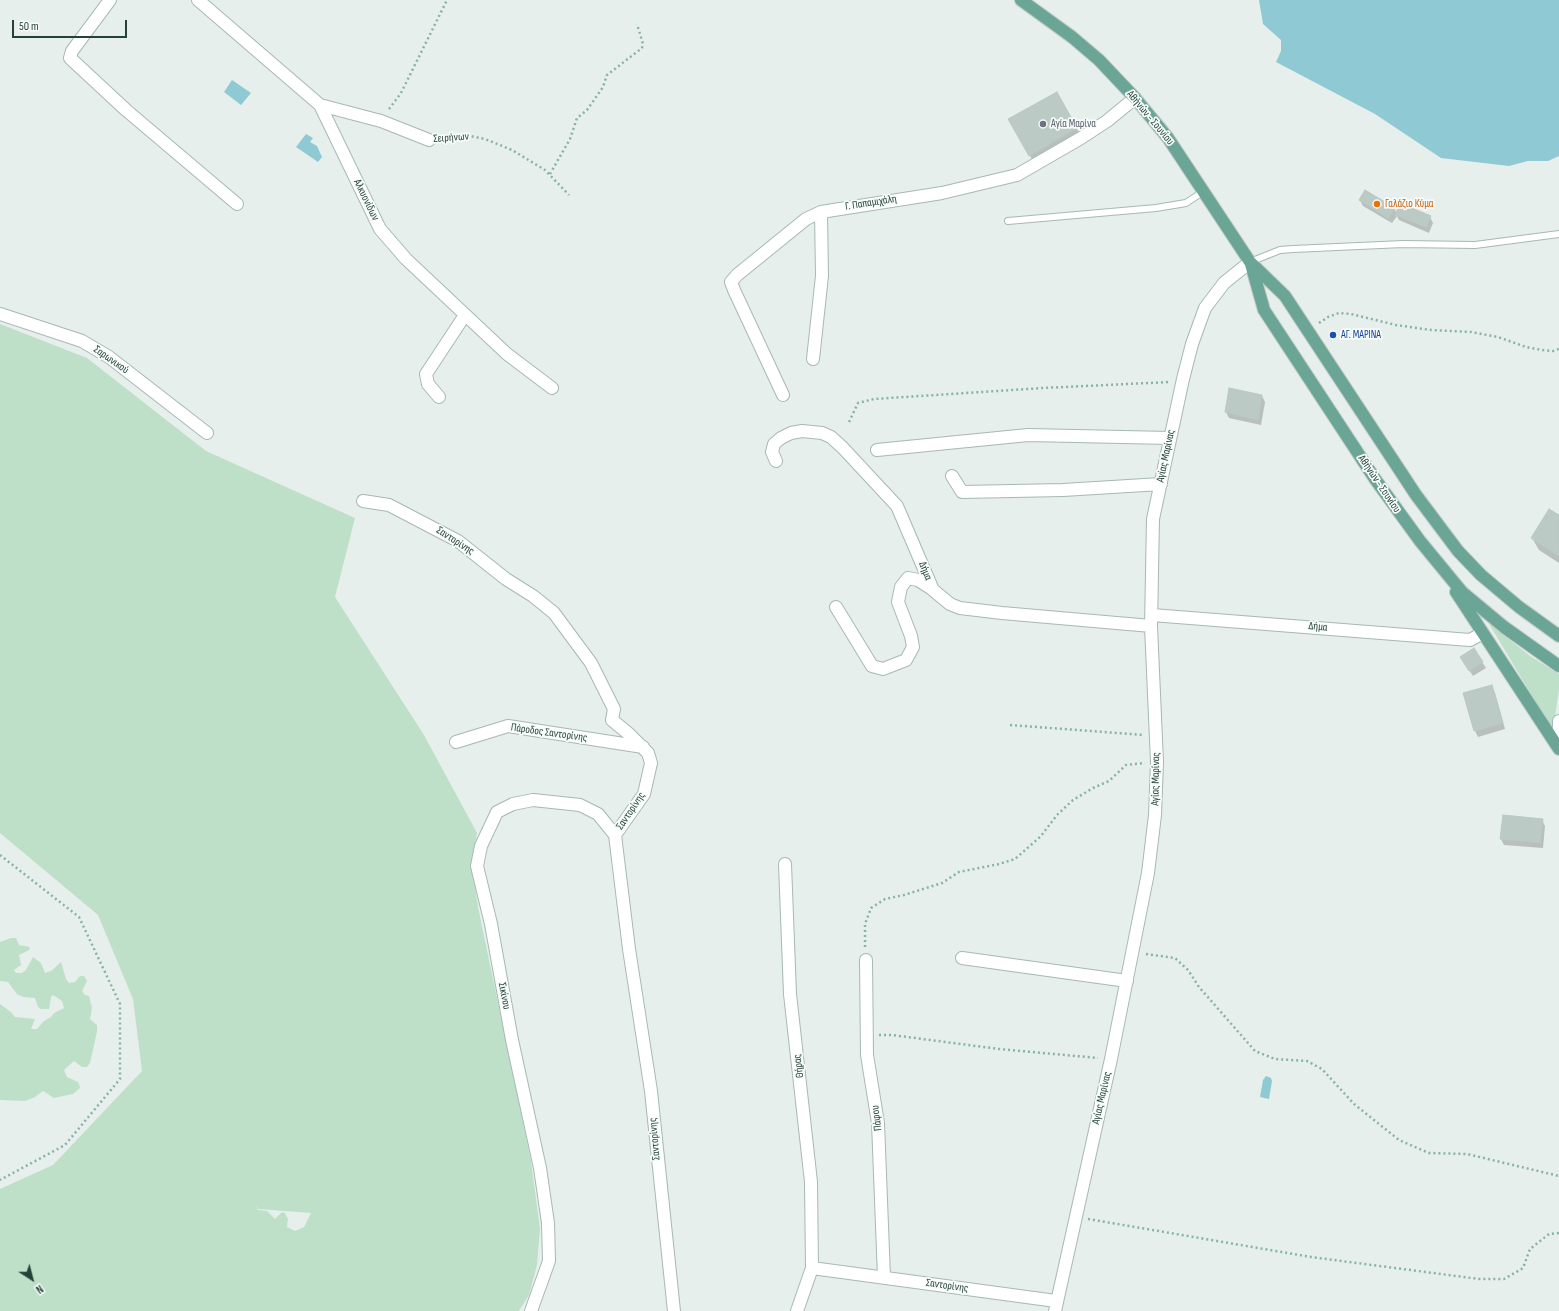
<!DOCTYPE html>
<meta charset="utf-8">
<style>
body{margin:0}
#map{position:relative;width:1559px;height:1311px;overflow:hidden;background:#e6efeb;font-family:"Sofia Sans Condensed",sans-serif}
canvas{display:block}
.north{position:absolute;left:12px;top:1259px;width:40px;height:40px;-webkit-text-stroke:3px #f7fbf9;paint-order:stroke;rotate:144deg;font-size:11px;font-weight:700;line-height:16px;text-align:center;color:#24423a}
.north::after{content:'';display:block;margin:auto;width:14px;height:18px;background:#24423a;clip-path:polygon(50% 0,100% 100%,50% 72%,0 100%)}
.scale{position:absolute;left:12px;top:20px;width:115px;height:18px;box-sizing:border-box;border:2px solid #24423a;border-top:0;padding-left:5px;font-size:12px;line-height:14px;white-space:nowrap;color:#24423a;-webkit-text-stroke:3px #f7fbf9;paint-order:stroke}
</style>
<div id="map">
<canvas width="1559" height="1311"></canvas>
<div class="north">N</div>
<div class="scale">50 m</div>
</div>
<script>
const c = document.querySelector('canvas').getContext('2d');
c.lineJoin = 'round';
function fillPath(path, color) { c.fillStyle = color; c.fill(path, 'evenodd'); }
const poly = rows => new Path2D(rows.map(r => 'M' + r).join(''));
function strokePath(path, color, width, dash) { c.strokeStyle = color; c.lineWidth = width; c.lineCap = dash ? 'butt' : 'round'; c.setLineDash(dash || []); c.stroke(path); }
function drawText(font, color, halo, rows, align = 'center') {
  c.font = font + ' "Sofia Sans Condensed",sans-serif'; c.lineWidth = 3.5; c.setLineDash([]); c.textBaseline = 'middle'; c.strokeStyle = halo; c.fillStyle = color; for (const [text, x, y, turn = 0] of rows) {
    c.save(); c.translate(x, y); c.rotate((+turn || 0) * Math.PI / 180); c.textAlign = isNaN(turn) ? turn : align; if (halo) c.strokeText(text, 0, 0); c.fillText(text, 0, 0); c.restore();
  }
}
const green = poly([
 [0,324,87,358,206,451,355,518,335,597,424,735,477,833,472,864,478,907,531,1161,540,1229,537,1265,529,1295,519,1311,0,1311,0,1189,53,1165,142,1071,133,999,98,915,0,833],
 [255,1204,258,1209,311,1213,304,1227,295,1231,287,1227,288,1219,285,1213,282,1212,275,1219,267,1211,258,1210],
 [1488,622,1530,656,1559,674,1559,689,1553,731],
 [11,938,16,938,19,945,30,947,29,950,19,955,21,965,14,970,16,973,22,973,26,970,33,957,41,963,45,973,51,971,61,962,66,979,69,983,75,982,80,976,84,976,87,981,82,991,85,995,89,996,92,1008,90,1019,97,1025,97,1032,90,1063,87,1067,82,1067,74,1061,64,1070,67,1077,78,1082,79,1084,80,1088,73,1094,54,1098,43,1091,35,1097,25,1101,0,1100,0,1004,11,1012,15,1017,35,1019,31,1029,37,1029,44,1021,51,1017,54,1013,64,1008,62,1001,53,995,51,997,49,1009,41,1009,38,1007,35,998,23,997,17,994,8,982,0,981,0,942]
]);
const water = poly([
 [1259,0,1559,0,1559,156,1548,161,1528,161,1509,166,1441,158,1375,114,1276,62,1281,51,1281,40,1263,24],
 [232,80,251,93,241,105,224,92],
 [306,134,313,138,310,142,317,146,322,157,318,162,296,147],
 [1266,1076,1271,1078,1272,1081,1269,1099,1260,1097,1263,1080]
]);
const shadow = poly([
 [1056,93,1084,141,1037,168,1009,120],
 [1360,200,1394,209,1397,213,1430,217,1433,223,1429,233,1399,220,1397,216,1392,223,1363,206],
 [1230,389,1262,396,1265,402,1261,425,1229,418,1226,412],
 [1559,517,1559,563,1539,550,1532,538],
 [1461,658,1482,662,1486,668,1473,676],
 [1492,687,1495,693,1505,729,1478,737,1475,731],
 [1542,820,1545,826,1543,848,1504,845,1501,839]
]);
const building = poly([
 [1057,92,1077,128,1029,156,1008,119,1057,92],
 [1365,190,1395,208,1388,218,1359,200,1365,190],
 [1400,203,1431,216,1426,227,1395,215,1400,203],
 [1229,388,1262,395,1258,420,1225,412,1229,388],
 [1549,509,1559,515,1559,556,1531,538,1549,509],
 [1474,648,1483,662,1469,671,1460,657,1474,648],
 [1492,685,1503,723,1474,731,1463,693,1492,685],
 [1503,815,1543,819,1540,843,1500,839,1503,815]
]);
const path = poly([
 [389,109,401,93,447,0],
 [442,140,470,136,485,139,512,150,545,170,569,195],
 [550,174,570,139,577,118,587,110,603,87,607,75,642,48,643,44,637,24],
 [1319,323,1328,317,1339,313,1351,314,1396,325,1431,330,1471,332,1498,337,1526,347,1542,350,1553,351,1559,349],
 [849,422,858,403,874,399,1043,388,1170,382],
 [1010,725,1144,735],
 [0,855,79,917,120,1004,120,1079,65,1145,0,1180],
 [865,947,865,924,871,908,885,899,904,895,942,883,959,872,999,864,1015,859,1041,836,1057,815,1073,800,1093,788,1109,781,1126,765,1145,763],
 [1146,954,1175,958,1188,970,1199,987,1255,1051,1275,1059,1307,1061,1322,1069,1354,1104,1399,1140,1429,1153,1467,1154,1559,1176],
 [879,1035,892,1035,999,1049,1098,1058],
 [1088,1219,1311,1257,1479,1279,1504,1279,1523,1268,1530,1249,1549,1234,1559,1233]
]);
const lane = poly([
 [1008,221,1156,208,1186,203,1204,191],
 [1250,262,1280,250,1293,249,1403,244,1475,245,1559,234]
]);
const street = poly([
 [110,0,72,51,70,58,126,110,237,204],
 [198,0,320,105,380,229,406,259,507,354,552,388],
 [320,105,381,121,429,140],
 [0,314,82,341,109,357,207,433],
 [813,359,822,276,821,212],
 [783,395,734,290,731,282,737,275,806,219,821,212,942,193,1017,175,1081,138,1107,121,1135,98],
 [439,397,428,384,426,374,465,315],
 [877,450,1028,435,1170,438],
 [776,461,772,452,774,444,781,438,791,433,802,431,822,433,831,437,843,448,897,506,933,590,950,604,960,608,1002,613,1151,626],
 [952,476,962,492,1063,490,1161,484],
 [363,501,389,505,458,541,506,579,533,596,554,613,591,663,614,709,612,720,629,734,648,753,651,763,644,794,615,835,629,949,651,1091,674,1311],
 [836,607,872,666,883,669,906,660,913,647,911,636,898,602,901,587,908,578,918,580,932,589],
 [1152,615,1470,640,1483,633],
 [456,742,508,726,643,747],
 [785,864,790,994,811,1182,812,1268],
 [962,958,1127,981],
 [866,960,867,1055,878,1123,884,1277],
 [531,1311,549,1261,548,1223,540,1168,512,1040,491,924,477,866,481,846,497,812,513,804,533,800,580,805,598,814,615,835],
 [797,1311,812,1268,1056,1301],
 [1055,1311,1111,1059,1148,873,1155,815,1157,762,1151,626,1153,519,1183,379,1192,344,1205,308,1224,283,1250,262]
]);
const secondary = poly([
 [1559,721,1559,737]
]);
const primary = poly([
 [1021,0,1072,37,1099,60,1135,98,1168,138,1250,262,1285,296,1416,495,1458,551,1481,575,1519,607,1559,636],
 [1251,264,1264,310,1375,479,1420,541,1462,592,1504,627,1559,666],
 [1456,592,1559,749]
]);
const markers = [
 [1043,124,4,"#6b7280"],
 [1377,204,4,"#e8710a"],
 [1333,335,4,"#1a4fb4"]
];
const streetNames = [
 ["Αθήνών - Σουνίου",1150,118,50],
 ["Σειρήνων",451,138,-4],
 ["Αλκυονίδων",366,200,64],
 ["Γ. Παπαμιχάλη",871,203,-9],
 ["Σαρωνικού",111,360,35],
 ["Αγίας Μαρίνας",1166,456,-78],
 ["Αθήνών - Σουνίου",1379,484,56],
 ["Σαντορίνης",455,541,33],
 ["Δήμα",925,571,68],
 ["Δήμα",1318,627,5],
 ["Πάροδος Σαντορίνης",549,733,8],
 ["Αγίας Μαρίνας",1156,779,-89],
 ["Σαντορίνης",631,811,-56],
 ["Σικίνου",504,996,79],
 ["Θήρας",799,1066,-97],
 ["Αγίας Μαρίνας",1102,1098,-77],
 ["Πάφου",877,1118,-97],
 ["Σαντορίνης",655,1139,-95],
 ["Σαντορίνης",947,1286,8]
];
const worshipNames = [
 ["Αγία Μαρίνα",1051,124]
];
const foodNames = [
 ["Γαλάζιο Κύμα",1385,204]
];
const transitNames = [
 ["ΑΓ. ΜΑΡΙΝΑ",1341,335]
];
fillPath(green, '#bfe0c8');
fillPath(water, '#8ec9d4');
fillPath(shadow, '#0003');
fillPath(building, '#bbcac4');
strokePath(building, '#b8c9c2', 1);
strokePath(lane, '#a8b8b2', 8);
strokePath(street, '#a8b8b2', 14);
strokePath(secondary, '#a4bbb3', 14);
strokePath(primary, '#c2cac8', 14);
strokePath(path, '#86b3a5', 2.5, [2, 3]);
strokePath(lane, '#fff', 6);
strokePath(street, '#fff', 12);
strokePath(secondary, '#fff', 12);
strokePath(primary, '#6aa596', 12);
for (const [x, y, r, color] of markers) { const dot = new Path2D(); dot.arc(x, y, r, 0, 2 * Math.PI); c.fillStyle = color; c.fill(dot); strokePath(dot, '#f7fbf9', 1.5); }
drawText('11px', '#24423a', '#f7fbf9', streetNames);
drawText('11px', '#5b616d', '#f7fbf9', worshipNames, 'left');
drawText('11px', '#c56008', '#f7fbf9', foodNames, 'left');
drawText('11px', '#164399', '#f7fbf9', transitNames, 'left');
</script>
